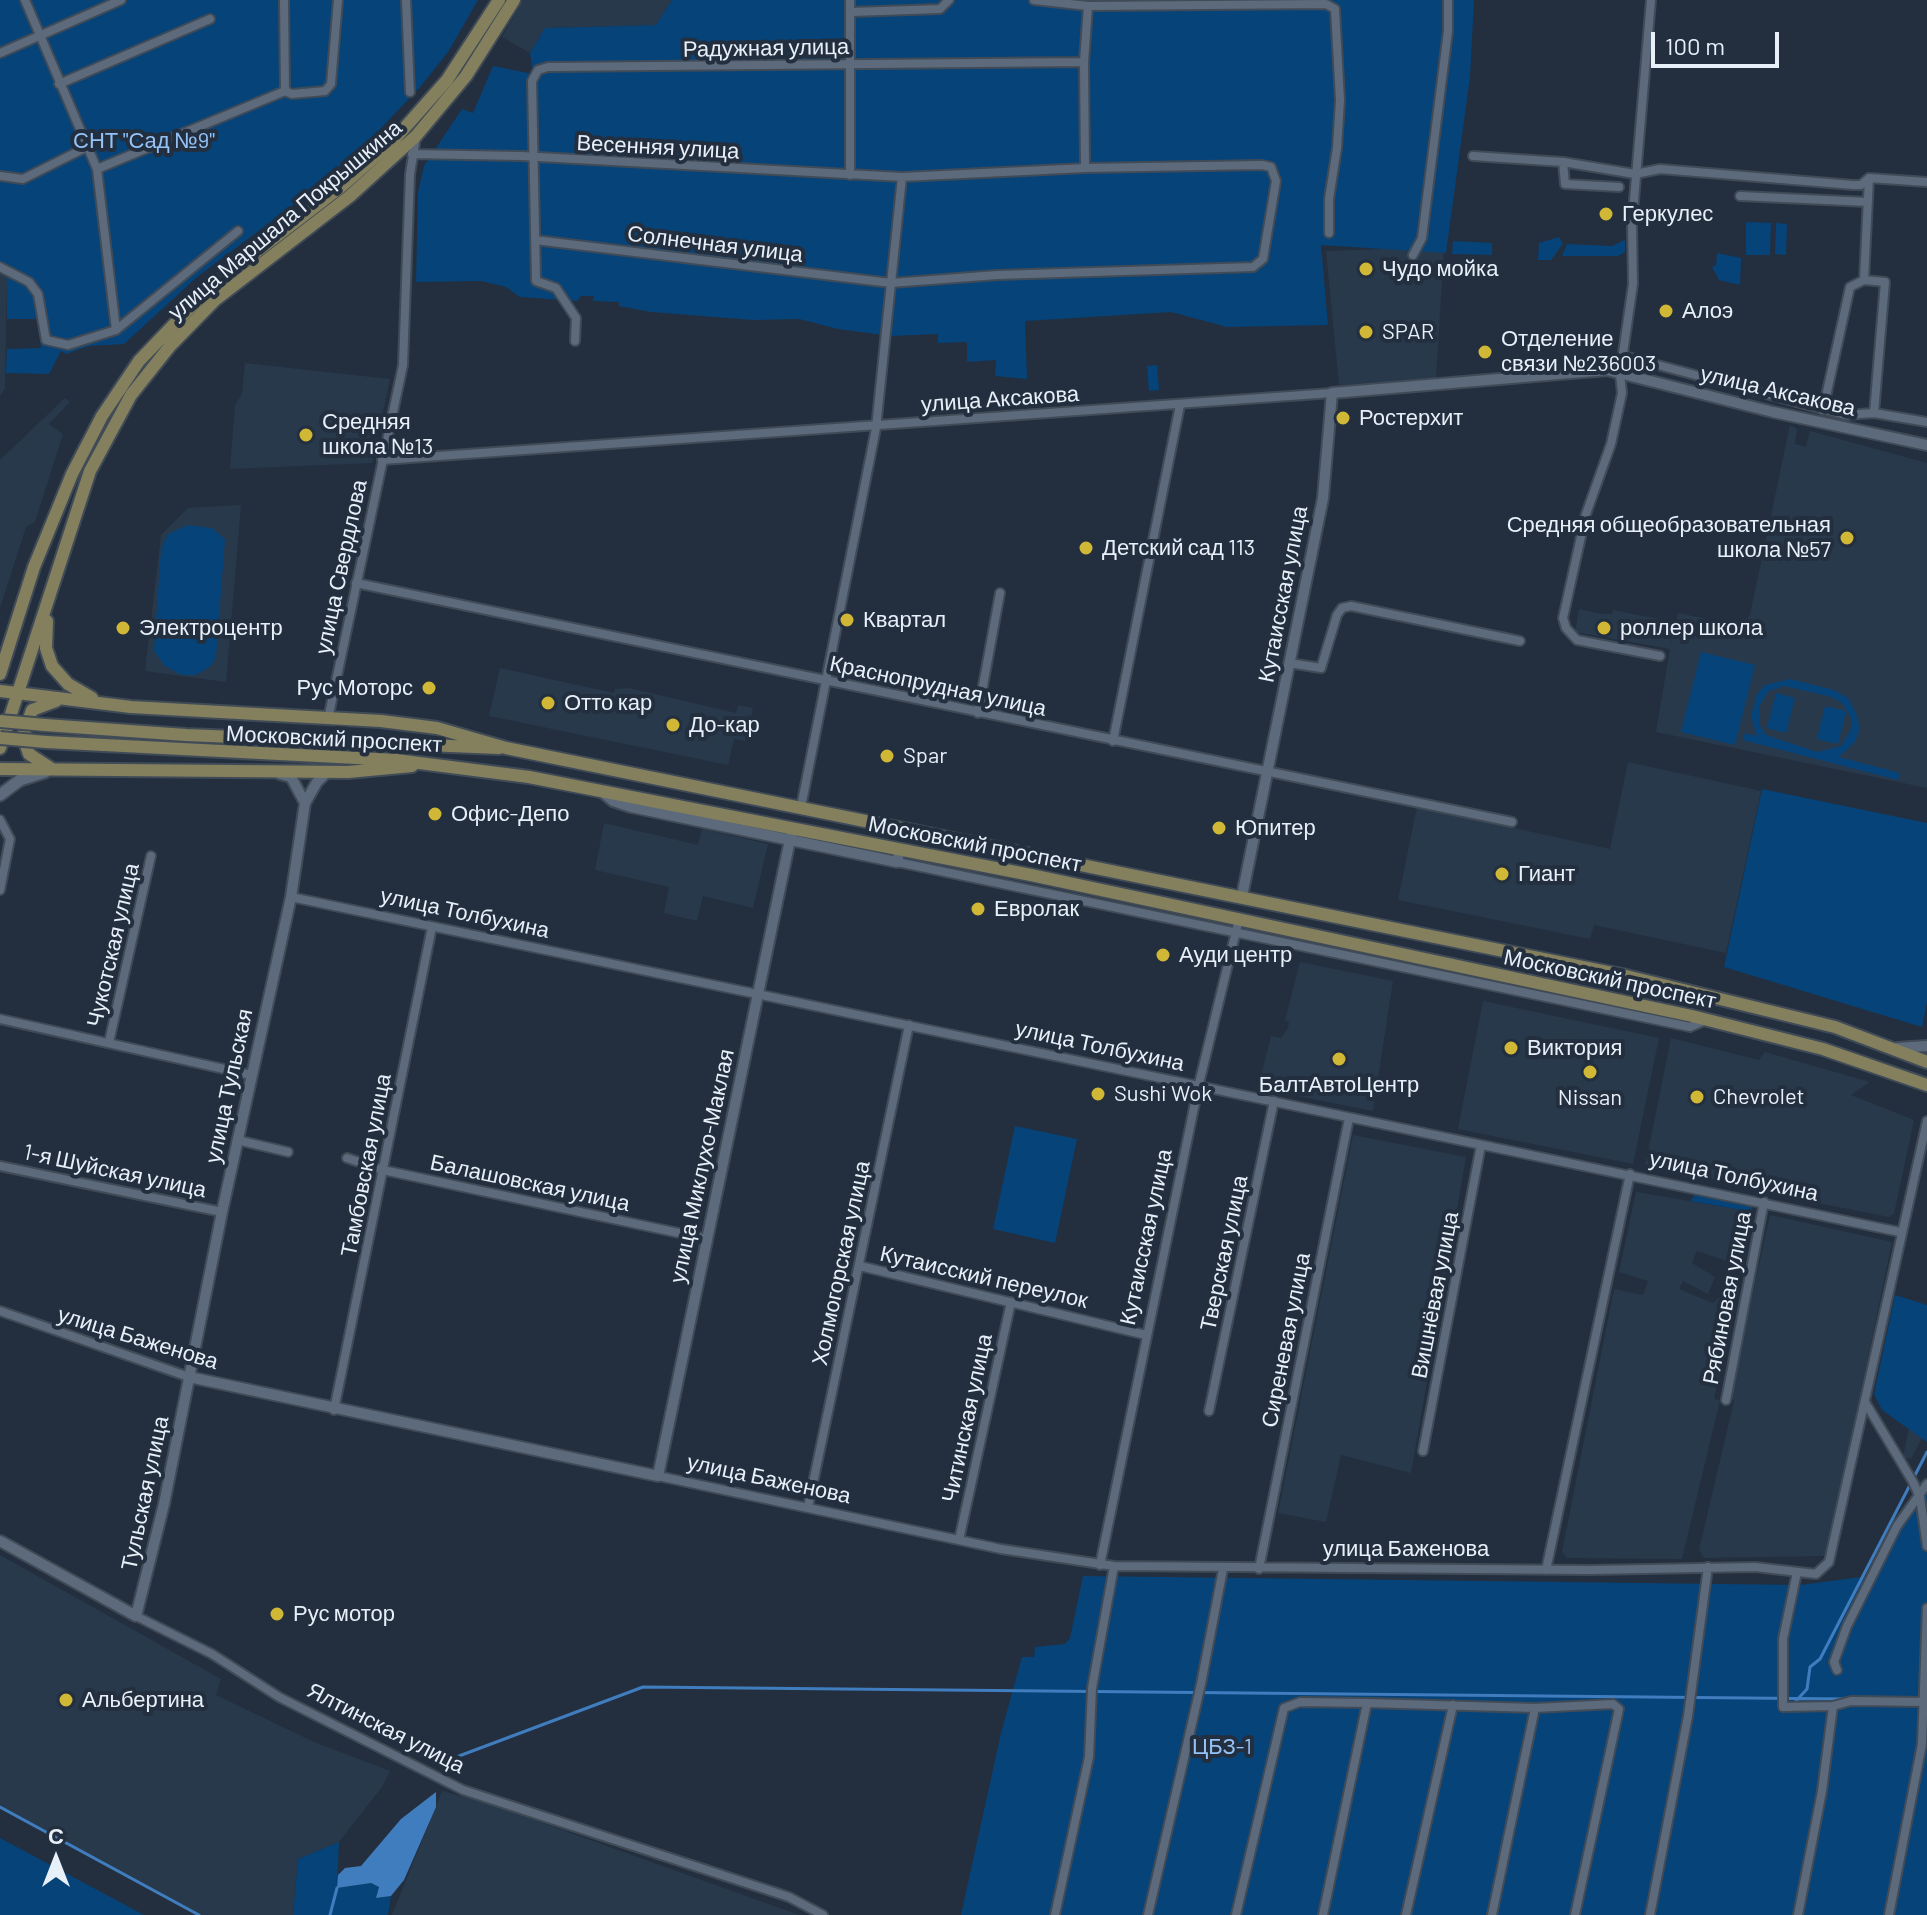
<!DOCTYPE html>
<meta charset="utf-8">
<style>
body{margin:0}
#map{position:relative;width:1927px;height:1915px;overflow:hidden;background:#232f3e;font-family:Barlow,sans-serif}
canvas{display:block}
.north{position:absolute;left:16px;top:1819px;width:80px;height:80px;-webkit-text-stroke:6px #232f3e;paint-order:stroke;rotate:0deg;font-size:22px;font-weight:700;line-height:32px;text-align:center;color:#e7f0f9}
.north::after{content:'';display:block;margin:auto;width:28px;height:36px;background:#e7f0f9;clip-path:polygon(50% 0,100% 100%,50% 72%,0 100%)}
.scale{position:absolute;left:1651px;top:32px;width:128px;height:36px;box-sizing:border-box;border:4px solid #e7f0f9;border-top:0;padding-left:10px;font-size:24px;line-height:28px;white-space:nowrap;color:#e7f0f9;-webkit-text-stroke:6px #232f3e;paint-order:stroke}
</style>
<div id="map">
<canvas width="1927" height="1915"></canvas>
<div class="north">С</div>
<div class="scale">100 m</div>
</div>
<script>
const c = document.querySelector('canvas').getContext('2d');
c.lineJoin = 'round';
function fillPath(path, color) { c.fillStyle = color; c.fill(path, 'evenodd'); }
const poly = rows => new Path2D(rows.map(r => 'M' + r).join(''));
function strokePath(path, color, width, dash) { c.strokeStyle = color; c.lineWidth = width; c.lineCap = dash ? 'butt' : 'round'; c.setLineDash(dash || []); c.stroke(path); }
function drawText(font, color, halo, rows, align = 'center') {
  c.font = font + ' Barlow,sans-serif'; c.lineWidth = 8; c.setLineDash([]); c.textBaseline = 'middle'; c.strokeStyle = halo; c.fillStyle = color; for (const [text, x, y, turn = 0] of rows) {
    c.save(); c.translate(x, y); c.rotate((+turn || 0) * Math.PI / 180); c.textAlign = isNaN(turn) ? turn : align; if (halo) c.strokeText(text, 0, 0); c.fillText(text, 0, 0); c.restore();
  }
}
const built = poly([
 [523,0,672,0,656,25,545,28,530,53,502,37],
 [1444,247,1436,378,1339,385,1326,251],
 [0,273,7,276,5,388,0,396],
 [245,363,390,379,372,463,230,469,235,406,242,393],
 [65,398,70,402,49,424,63,434,35,522,26,527,0,608,0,460],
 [1790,425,1797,429,1795,444,1806,447,1810,431,1927,463,1927,788,1656,732,1670,649,1575,632,1579,609,1601,614,1612,614,1613,610,1674,622,1670,648,1678,613,1740,626,1750,615],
 [241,505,226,682,145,671,161,535,188,508],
 [500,668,614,693,615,689,629,688,736,713,738,705,753,708,747,741,734,739,728,765,489,716],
 [1628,762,1761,791,1726,953,1594,925,1590,939,1398,900,1417,807,1610,849],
 [604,823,698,845,702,829,768,844,753,908,703,896,697,921,664,913,669,887,595,870],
 [1300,962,1393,981,1373,1111,1258,1088,1271,1036,1281,1038,1288,1028,1289,1022,1285,1020],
 [1483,1001,1659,1038,1633,1164,1458,1129],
 [1671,1038,1759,1060,1765,1052,1870,1082,1851,1095,1914,1120,1894,1214,1889,1217,1777,1195,1778,1191,1645,1167],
 [1353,1135,1466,1157,1411,1473,1341,1455,1326,1522,1278,1513],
 [1636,1192,1753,1212,1744,1267,1697,1251,1692,1263,1715,1277,1708,1294,1683,1281,1679,1289,1713,1303,1722,1295,1735,1299,1714,1399,1720,1400,1682,1559,1567,1558,1562,1552,1614,1289,1643,1295,1648,1281,1619,1272],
 [1770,1215,1892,1242,1827,1556,1704,1558,1699,1550,1734,1401,1730,1396],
 [1927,1339,1927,1427,1911,1459,1903,1457],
 [0,1555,221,1679,216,1695,314,1742,390,1771,382,1787,339,1842,298,1859,293,1915,199,1915,0,1807],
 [442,1791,490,1804,799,1915,392,1915]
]);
const green = poly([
 [0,0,478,0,448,52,421,86,367,143,307,195,197,277,124,344,89,346,66,354,61,351,49,374,6,373,7,349,41,348,37,319,7,319,7,276,11,276,0,271],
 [672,0,1474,0,1470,77,1446,253,1321,245,1328,325,1227,327,1171,312,1025,321,1027,379,995,376,996,360,967,362,967,342,938,343,938,334,891,336,838,329,799,319,753,320,651,312,619,306,619,302,593,301,594,296,581,296,577,301,520,297,506,287,481,281,416,282,418,192,424,166,462,109,473,113,493,66,533,74,530,53,545,28,656,25],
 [1746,222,1771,223,1770,255,1746,255],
 [1776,223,1787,224,1786,255,1775,254],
 [1559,237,1563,244,1551,260,1538,260,1539,243],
 [1625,240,1625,252,1618,256,1562,256,1567,244,1612,246],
 [1453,241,1492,243,1492,255,1452,254],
 [1717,253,1741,258,1740,285,1719,280,1712,267,1716,265],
 [1157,365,1159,390,1149,391,1147,366],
 [188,525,212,528,225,539,216,657,211,666,196,675,181,675,165,666,154,651,161,549,168,534],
 [1701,652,1755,665,1735,745,1681,732],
 [1790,679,1834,690,1849,699,1858,718,1859,730,1855,742,1839,757,1900,773,1898,780,1743,740,1745,733,1757,736,1751,716,1757,694,1765,685],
 [1784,686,1832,697,1843,704,1851,718,1851,729,1841,746,1817,752,1766,735,1760,726,1759,706,1769,691],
 [1776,693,1795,698,1786,733,1767,728],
 [1825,706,1846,711,1838,744,1817,739],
 [1762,789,1927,823,1927,1002,1922,1027,1724,967],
 [1015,1126,1077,1139,1055,1243,993,1229],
 [1695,1195,1752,1207,1753,1212,1690,1201],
 [1895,1295,1927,1305,1927,1442,1882,1410,1874,1394],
 [1927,1486,1927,1915,961,1915,1001,1733,1022,1657,1034,1657,1035,1647,1065,1644,1070,1638,1083,1576,1800,1585,1869,1576],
 [0,1838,144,1915,0,1915],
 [339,1842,337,1888,371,1883,379,1887,376,1898,391,1896,388,1915,293,1915,298,1859]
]);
const water = poly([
 [436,1792,436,1807,404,1880,391,1896,376,1898,379,1887,371,1883,337,1888,338,1875,345,1868,361,1866,401,1819]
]);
const stream = poly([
 [1796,1701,1807,1689,1810,1667,1820,1659,1927,1452],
 [451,1769,459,1756,643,1687,1847,1699],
 [0,1807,199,1915],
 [330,1915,337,1888]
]);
const minor = poly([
 [25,0,97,169,116,330],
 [284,0,285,91,292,94,325,91,331,84,338,0],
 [406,0,410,92],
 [850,0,850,175],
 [1034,0,1088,6,1326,4,1335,9,1340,100,1337,148,1329,199,1329,233],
 [1651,0,1632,224,1633,284,1620,374,1622,393,1611,444,1586,514,1563,618,1566,628,1577,640,1660,656],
 [851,12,940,9,949,0],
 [0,53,121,0],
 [59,84,210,19],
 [412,154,521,156,902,177,1085,168,1262,165,1271,167,1276,181,1263,259,1253,267,997,275,891,283,535,240],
 [1473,156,1563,162,1635,174,1660,169,1853,185,1861,185,1869,178,1927,182],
 [1563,162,1565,184,1619,187],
 [1085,168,1084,62,1088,6],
 [97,169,285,91],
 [0,176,23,179,87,147],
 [1740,196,1868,202],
 [1413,255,1422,238,1448,31,1448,0],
 [0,267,29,282,38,294,46,340,68,345,116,330,238,231],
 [1864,280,1869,178],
 [575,341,576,318,556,288,536,281,532,81,538,70,548,67,1084,62],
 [1624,356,1845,415,1874,413,1927,422],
 [1823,410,1850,287,1864,280,1885,282,1874,413],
 [382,460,1332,393],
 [356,583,1512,822],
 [1289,663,1321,668,1337,615,1342,608,1351,606,1520,641],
 [978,713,1000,593],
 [328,719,403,365,410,174,416,137],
 [1113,741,1180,405],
 [801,807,876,428,902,177],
 [0,820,10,839,0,890],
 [897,862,1690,1027,1706,1020],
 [291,897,1900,1232],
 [0,1019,251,1075],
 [109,1042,151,856],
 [237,1140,288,1152],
 [347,1158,383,1170,707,1239],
 [0,1166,222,1212],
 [860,1266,1146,1335],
 [0,1311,189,1377],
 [1726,1400,1764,1202],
 [1865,1402,1913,1482,1920,1497,1927,1546],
 [334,1410,432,927],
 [1209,1411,1274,1101],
 [1423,1451,1481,1145],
 [658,1476,1001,1549,1114,1566,1590,1570,1755,1567,1816,1574,1829,1562,1927,1121],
 [808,1507,909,1025],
 [959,1540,1011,1302],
 [1100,1565,1198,1088,1239,919],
 [1259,1569,1349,1118],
 [1546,1570,1630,1174],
 [1797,1572,1783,1639,1783,1707,1833,1706,1851,1701,1927,1702],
 [136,1616,212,1654,279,1697,463,1790,789,1897,823,1915],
 [1837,1670,1834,1662,1847,1626,1897,1526,1927,1484],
 [1367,1703,1535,1708,1492,1915],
 [1535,1708,1613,1704,1619,1709,1575,1915],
 [1055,1915,1089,1757,1092,1688,1114,1566],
 [1148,1915,1201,1684,1223,1569],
 [1236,1915,1284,1708,1300,1702,1367,1703,1323,1915],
 [1406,1915,1453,1705],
 [1650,1915,1688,1716,1708,1567],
 [1798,1915,1822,1791,1833,1706],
 [1889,1915,1922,1744,1927,1608]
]);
const tertiary = poly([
 [280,774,291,777,305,803],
 [602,792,613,801,631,807,897,862,900,849],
 [1242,896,1323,498,1332,393,1607,370,1773,412,1927,445],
 [1897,1048,1927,1046],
 [189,1377,658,1476,792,830],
 [0,1541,136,1616,164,1504,222,1212,291,897,305,803,317,782,328,771]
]);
const secondary = poly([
 [0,795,20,780,45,772]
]);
const primary = poly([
 [47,621,46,648,52,666,68,684,92,698],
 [0,674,34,567,72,474,102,416,139,361,207,290,342,186,394,140,447,80,499,0],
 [0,691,131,707,381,721,437,728,506,748,1622,975,1835,1027,1927,1062],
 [45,725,186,735,499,748],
 [46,742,396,760,529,777,1031,875,1692,1016,1823,1049,1927,1085],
 [0,748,90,471,131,395,170,346,215,300,350,196,416,136,466,76,514,0],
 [0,769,348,772,412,766],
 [52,769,29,754,23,736,32,710,56,701]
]);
const primaryBridge = poly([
 [0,721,45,725],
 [0,738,46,742]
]);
const markers = [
 [1606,214,8,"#d0b736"],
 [1366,269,8,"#d0b736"],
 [1666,311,8,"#d0b736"],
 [1366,332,8,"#d0b736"],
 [1485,352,8,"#d0b736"],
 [1343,418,8,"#d0b736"],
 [306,435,8,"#d0b736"],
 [1847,538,8,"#d0b736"],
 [1086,548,8,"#d0b736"],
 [847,620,8,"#d0b736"],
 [123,628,8,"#d0b736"],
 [1604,628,8,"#d0b736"],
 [429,688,8,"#d0b736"],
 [548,703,8,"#d0b736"],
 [673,725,8,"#d0b736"],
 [887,756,8,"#d0b736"],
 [435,814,8,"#d0b736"],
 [1219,828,8,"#d0b736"],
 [1502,874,8,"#d0b736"],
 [978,909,8,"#d0b736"],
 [1163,955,8,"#d0b736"],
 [1511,1048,8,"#d0b736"],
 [1339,1059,8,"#d0b736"],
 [1590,1072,8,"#d0b736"],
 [1098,1094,8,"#d0b736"],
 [1697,1097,8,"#d0b736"],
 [277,1614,8,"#d0b736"],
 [66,1700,8,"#d0b736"]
];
const streetNames = [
 ["Радужная улица",766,48,-1],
 ["Весенняя улица",658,147,3],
 ["улица Маршала Покрышкина",285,220,-40],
 ["Солнечная улица",715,244,7],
 ["улица Аксакова",1778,391,13],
 ["улица Аксакова",1000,399,-4],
 ["улица Свердлова",341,567,-78],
 ["Кутаисская улица",1283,594,-79],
 ["Краснопрудная улица",938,686,12],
 ["Московский проспект",334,739,3],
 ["Московский проспект",975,844,11],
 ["улица Толбухина",465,913,12],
 ["Чукотская улица",113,945,-77],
 ["Московский проспект",1610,979,12],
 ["улица Толбухина",1100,1046,12],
 ["улица Тульская",229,1086,-78],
 ["Тамбовская улица",366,1165,-79],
 ["улица Миклухо-Маклая",702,1166,-78],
 ["1-я Шуйская улица",115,1171,12],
 ["улица Толбухина",1734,1176,12],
 ["Балашовская улица",530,1183,12],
 ["Кутаисская улица",1146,1237,-78],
 ["Тверская улица",1224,1253,-78],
 ["Холмогорская улица",841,1263,-78],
 ["Кутаисский переулок",984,1277,13],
 ["Вишнёвая улица",1435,1295,-79],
 ["Рябиновая улица",1727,1298,-79],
 ["улица Баженова",138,1338,17],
 ["Сиреневая улица",1286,1340,-79],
 ["Читинская улица",967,1418,-78],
 ["улица Баженова",769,1479,12],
 ["Тульская улица",145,1493,-78],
 ["улица Баженова",1406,1549],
 ["Ялтинская улица",386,1728,27]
];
const parkNames = [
 ["СНТ \"Сад №9\"",144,141],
 ["ЦБЗ-1",1222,1747]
];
const poiNames = [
 ["Геркулес",1622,214],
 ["Чудо мойка",1382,269],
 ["Алоэ",1682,311],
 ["SPAR",1382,332],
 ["Отделение",1501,339],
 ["связи №236003",1501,364],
 ["Ростерхит",1359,418],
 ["Средняя",322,422],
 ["школа №13",322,447],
 ["Средняя общеобразовательная",1831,525,"right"],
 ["школа №57",1831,550,"right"],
 ["Детский сад 113",1102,548],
 ["Квартал",863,620],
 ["Электроцентр",139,628],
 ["роллер школа",1620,628],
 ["Рус Моторс",413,688,"right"],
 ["Отто кар",564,703],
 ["До-кар",689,725],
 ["Spar",903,756],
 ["Офис-Депо",451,814],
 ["Юпитер",1235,828],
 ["Гиант",1518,874],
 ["Евролак",994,909],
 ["Ауди центр",1179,955],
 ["Виктория",1527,1048],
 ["БалтАвтоЦентр",1339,1085,"center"],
 ["Sushi Wok",1114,1094],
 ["Chevrolet",1713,1097],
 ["Nissan",1590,1098,"center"],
 ["Рус мотор",293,1614],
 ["Альбертина",82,1700]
];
fillPath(built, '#28394c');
fillPath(green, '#064379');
fillPath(water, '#407dbe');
strokePath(stream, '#407dbe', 3);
strokePath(minor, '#404b57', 12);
strokePath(tertiary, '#404b57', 14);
strokePath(secondary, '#404b57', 15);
strokePath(primary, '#404b57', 16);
strokePath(minor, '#5c6a7b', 8);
strokePath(tertiary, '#5c6a7b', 10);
strokePath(secondary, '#5c6a7b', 11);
strokePath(primary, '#84805d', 12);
strokePath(primaryBridge, '#404b57', 16, []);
strokePath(primaryBridge, '#84805d', 12);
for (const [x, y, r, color] of markers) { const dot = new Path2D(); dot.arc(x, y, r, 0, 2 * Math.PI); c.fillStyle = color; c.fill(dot); strokePath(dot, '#232f3e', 3); }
drawText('22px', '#e7f0f9', '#232f3e', streetNames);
drawText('22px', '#94c2f7', '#232f3e', parkNames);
drawText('22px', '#e7f0f9', '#232f3e', poiNames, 'left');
</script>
